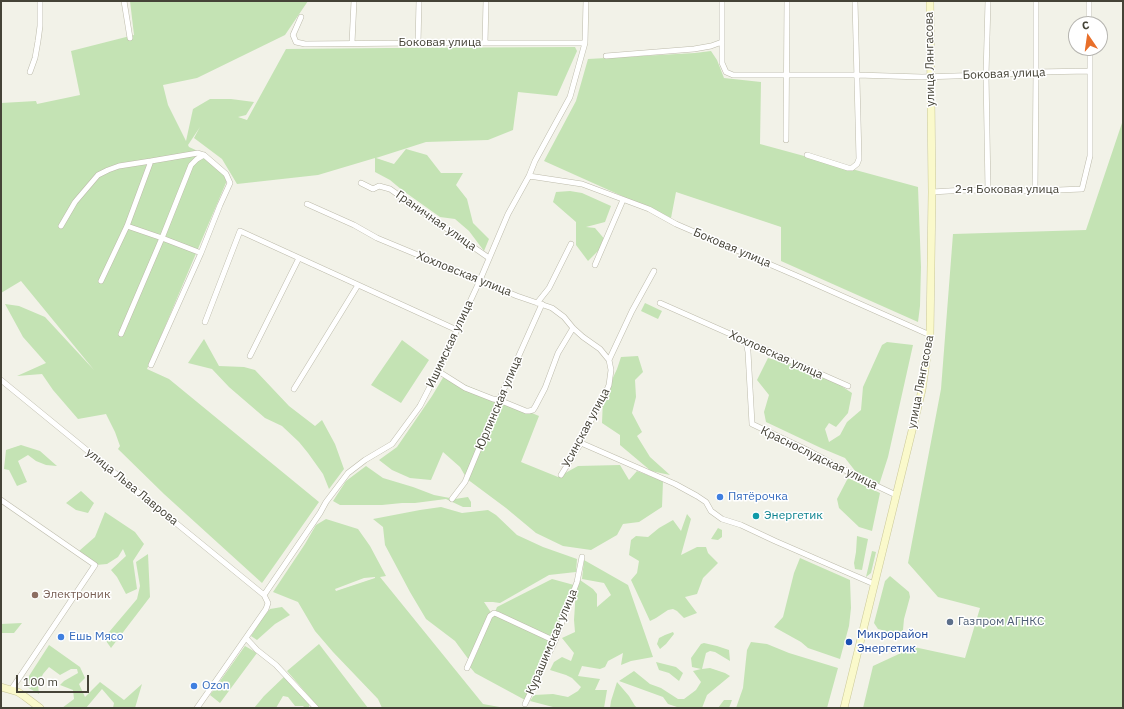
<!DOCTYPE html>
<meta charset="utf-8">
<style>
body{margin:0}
#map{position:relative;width:1124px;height:709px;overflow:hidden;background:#f2f2e8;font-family:"IBM Plex Sans",sans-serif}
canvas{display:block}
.frame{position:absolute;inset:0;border:2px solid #454337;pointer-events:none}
.north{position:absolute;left:1068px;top:16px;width:40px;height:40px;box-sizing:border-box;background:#fff;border:1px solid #b5b4af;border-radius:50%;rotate:347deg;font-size:11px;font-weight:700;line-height:16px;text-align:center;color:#454337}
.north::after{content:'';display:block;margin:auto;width:14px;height:18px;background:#e86f2a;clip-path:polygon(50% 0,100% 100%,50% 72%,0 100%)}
.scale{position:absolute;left:16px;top:675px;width:73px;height:18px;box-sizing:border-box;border:2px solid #454337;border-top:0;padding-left:5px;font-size:12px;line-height:14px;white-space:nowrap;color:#454337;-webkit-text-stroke:3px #fff;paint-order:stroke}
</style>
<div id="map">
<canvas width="1124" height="709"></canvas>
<div class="frame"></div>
<div class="north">С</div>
<div class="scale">100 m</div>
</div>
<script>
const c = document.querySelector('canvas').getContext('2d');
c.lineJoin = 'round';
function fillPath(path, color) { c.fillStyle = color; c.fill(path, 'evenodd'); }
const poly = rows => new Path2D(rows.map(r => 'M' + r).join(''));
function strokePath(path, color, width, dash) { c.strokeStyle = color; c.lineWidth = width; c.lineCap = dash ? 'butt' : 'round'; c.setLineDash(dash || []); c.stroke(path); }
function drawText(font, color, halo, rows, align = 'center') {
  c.font = font + ' "IBM Plex Sans",sans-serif'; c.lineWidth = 3; c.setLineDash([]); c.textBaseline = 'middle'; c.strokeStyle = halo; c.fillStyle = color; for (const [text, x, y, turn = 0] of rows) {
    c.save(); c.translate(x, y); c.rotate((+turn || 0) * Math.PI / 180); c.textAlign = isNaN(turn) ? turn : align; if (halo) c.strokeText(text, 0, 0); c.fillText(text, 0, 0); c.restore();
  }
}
const green = poly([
 [130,1,308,1,285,35,197,78,163,85,168,105,186,141,193,109,210,99,231,99,254,102,246,115,238,117,247,120,286,49,387,48,575,47,577,51,557,96,518,92,513,130,488,140,426,142,376,158,394,164,406,149,427,155,441,173,463,173,456,185,467,199,473,223,489,239,484,251,469,231,455,219,440,217,402,190,390,180,375,172,375,158,318,175,237,184,222,159,194,138,200,127,188,145,189,147,202,153,228,178,147,369,169,379,319,502,262,583,164,494,118,449,120,446,115,432,106,414,78,419,53,390,42,374,17,376,46,363,23,337,5,304,19,306,45,317,94,370,21,281,1,293,1,103,36,101,37,104,80,95,71,51,134,35],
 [711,51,717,60,724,78,761,82,760,144,918,187,921,267,920,306,918,322,781,261,781,227,676,192,671,218,544,161,576,101,588,59,695,53],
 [1123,120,1123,708,863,708,873,666,914,647,965,658,980,608,938,597,908,563,941,389,953,234,1086,230],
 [570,191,582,193,611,206,605,222,586,227,595,228,607,242,588,261,576,245,576,222,553,202,556,192],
 [645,303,662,311,658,319,641,311],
 [204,339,219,366,244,367,255,370,289,406,315,426,322,420,335,444,344,469,329,489,323,474,308,453,299,442,282,426,265,418,229,387,212,369,188,363],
 [402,340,429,360,401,403,371,385],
 [887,342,913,345,888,457,879,485,856,472,845,458,821,448,766,422,764,412,769,395,757,380,768,358,823,374,852,393,848,413,836,427,829,423,825,429,829,442,840,435,847,422,861,410,863,387,882,345],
 [638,356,643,372,635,380,636,397,632,413,642,432,637,436,650,457,670,475,651,471,620,445,620,435,602,423,603,399,617,369,621,357],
 [444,376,539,416,521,462,558,477,578,466,620,465,629,480,637,471,663,481,662,507,639,522,623,524,617,535,591,550,563,546,536,533,506,508,467,479,460,467,443,452,431,480,410,478,392,470,379,460,397,447,432,396],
 [21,445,40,451,57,466,46,465,36,461,28,455,18,461,27,482,17,486,9,470,4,469,6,450],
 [366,466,383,478,413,487,434,495,455,499,468,497,471,502,471,507,463,507,446,499,415,503,402,503,382,505,340,505,333,501,346,481],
 [848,478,880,493,872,531,859,527,839,508,837,499],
 [81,491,94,503,88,513,76,510,66,503],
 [441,507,462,513,488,510,496,515,517,535,543,547,577,559,576,572,549,575,500,603,493,602,484,602,492,614,493,617,497,607,552,579,574,585,553,642,525,700,475,673,470,667,480,646,469,660,455,641,426,619,410,592,385,545,383,527,373,519,420,510],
 [105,512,135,532,144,544,133,561,137,589,126,594,117,577,111,570,126,556,123,549,118,557,107,564,96,565,79,551,95,537],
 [687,514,691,519,681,555,697,547,706,547,708,553,718,563,703,578,697,594,685,597,697,613,684,618,677,611,673,609,668,610,656,618,650,621,631,580,637,573,639,561,629,555,631,540,636,536,648,537,659,528,673,520,681,531],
 [326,519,358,529,370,546,386,576,380,577,483,704,505,708,382,708,378,699,333,652,315,631,298,602,273,592,305,544,316,525],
 [375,577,375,578,336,591,335,589,364,578],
 [718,528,722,530,722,537,718,540,711,539],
 [857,536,868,539,862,570,855,569,854,563,856,552],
 [872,551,876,552,871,573,866,577],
 [148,554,150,597,111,648,104,638,137,599,140,586,136,562],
 [800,558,850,580,851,608,849,626,840,659,808,648,801,642,774,627,783,617,794,573],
 [584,560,628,585,653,657,631,661,621,665,623,653,608,661,605,667,600,669,582,666,578,676,600,679,595,690,607,690,604,708,569,708,553,707,530,701,534,695,553,694,568,697,578,691,581,687,572,678,566,675,550,670,554,662,562,657,571,661,574,653,562,638,575,632,574,620,576,589,580,580,593,589,597,594,597,607,611,595,604,583,582,579],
 [890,576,909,592,910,597,904,619,903,630,897,634,878,629,874,623,885,581],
 [282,607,290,615,275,624,257,640,251,636,263,617,270,609],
 [22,623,14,633,1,633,1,624],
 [673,632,674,634,666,644,660,649,657,644,659,638,665,635],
 [751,642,767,644,789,653,838,668,827,708,736,708,743,688,747,650],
 [704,643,717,646,729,650,730,661,715,652,710,651,706,653,702,669,710,668,725,673,730,676,707,695,702,708,680,708,668,704,663,697,619,681,634,671,650,684,661,688,678,699,684,699,696,690,701,682,693,671,701,669,692,667,691,658,701,644],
 [319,644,368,708,319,708,287,671],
 [49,645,80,667,85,678,79,684,85,697,100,682,124,700,142,684,135,708,113,708,114,703,102,689,86,708,62,708,74,699,73,690,60,685,64,681,78,673,77,669,71,669,60,675,49,667,43,674,38,685,39,694,27,687,29,676],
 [245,646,257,653,220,703,210,695],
 [656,662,676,667,683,673,679,681,669,673,659,670],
 [287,674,309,702,309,708,305,708,303,706,295,706,288,697,283,696,276,708,254,708,264,696],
 [617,682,629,696,635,706,638,708,610,708,611,701],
 [724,700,732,700,729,708,718,708]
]);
const street = poly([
 [124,1,130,38],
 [722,1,722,63,726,72,733,75,857,75,922,77,986,75,1036,72,1090,71],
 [988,1,986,75,988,190],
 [1089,1,1089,24],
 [301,17,293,35,296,42,305,44,418,43,585,43],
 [352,43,354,1],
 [418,43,419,1],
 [485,43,486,1],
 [606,56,694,49,711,46,722,42],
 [30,72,35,58,38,41,40,26,40,1],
 [786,140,787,1],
 [807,155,848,168,852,168,857,164,859,159,855,1],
 [151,161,198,153,204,155,226,174,230,183,220,205,201,253],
 [529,176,582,184,649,209,676,224,797,276,930,335],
 [361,183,373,189,379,186,390,189,489,258],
 [1035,191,1036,72,1036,1],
 [932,192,965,190,1035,191,1082,189,1090,156,1090,48],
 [307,204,354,225,377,238,517,296,552,308,564,317,573,328,583,337,600,349,609,360],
 [61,226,75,202,98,175,108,170,119,166,151,161,127,226,101,281],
 [127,226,162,238,191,165,197,159,204,155],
 [595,265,623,200],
 [537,303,549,288,571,244],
 [660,303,848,386],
 [205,322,240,231,457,330],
 [121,334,162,238,201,253,151,365],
 [746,342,748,352,752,424,805,449,860,478,896,495],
 [250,356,299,258],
 [438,371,465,388,493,399,499,400,526,411,529,411,533,410,535,407,545,388,558,353,573,328],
 [1,380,264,595,268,603,266,609,197,708],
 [294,389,358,285],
 [581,443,675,484,697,496,706,502,711,511,722,519,741,525,775,541,874,584],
 [561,475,581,443,584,433,603,399,609,385,611,370,609,360,632,311,654,271],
 [452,499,465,482,499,400,542,304],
 [1,500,95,565,11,690],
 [264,595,320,513,326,502,348,473,365,460,392,444,420,406,438,371,480,280,508,214,529,176,535,161,570,97,585,43,586,1],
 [246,638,257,650,276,665,316,708],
 [467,668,490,616,494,613,497,614,555,641],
 [525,704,555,641,577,582,582,557]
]);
const secondary = poly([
 [1,687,18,692,24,696,40,708],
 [844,708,922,390,930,335,932,192,930,1]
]);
const markers = [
 [720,497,4,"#3f7fe0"],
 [756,516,4,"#0f9aa8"],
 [35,595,4,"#8d6e63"],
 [950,622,4,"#5c6f8a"],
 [61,637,4,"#3f7fe0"],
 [849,642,4,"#1a4fb4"],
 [194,686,4,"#3f7fe0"]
];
const streetNames = [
 ["Боковая улица",440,43],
 ["улица Лянгасова",930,59,-91],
 ["Боковая улица",1004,74,-2],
 ["2-я Боковая улица",1007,190],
 ["Граничная улица",436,221,35],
 ["Боковая улица",732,248,23],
 ["Хохловская улица",464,274,22],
 ["Ишимская улица",450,344,-65],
 ["Хохловская улица",776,355,24],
 ["улица Лянгасова",921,382,-79],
 ["Юрлинская улица",499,403,-67],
 ["Усинская улица",586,428,-62],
 ["Краснослудская улица",819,458,26],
 ["улица Льва Лаврова",132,487,39],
 ["Курашимская улица",552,642,-67]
];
const shopNames = [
 ["Пятёрочка",728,497],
 ["Ешь Мясо",69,637],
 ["Ozon",202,686]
];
const cultureNames = [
 ["Энергетик",764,516]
];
const educationNames = [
 ["Электроник",43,595]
];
const serviceNames = [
 ["Газпром АГНКС",958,622]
];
const transitNames = [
 ["Микрорайон",857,635],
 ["Энергетик",857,649]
];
fillPath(green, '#c4e3b4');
strokePath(street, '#bdbbab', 6);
strokePath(secondary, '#cbc999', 8);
strokePath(street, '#fff', 5);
strokePath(secondary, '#faf9cb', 7);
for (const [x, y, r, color] of markers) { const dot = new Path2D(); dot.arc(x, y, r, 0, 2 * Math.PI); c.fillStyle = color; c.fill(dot); strokePath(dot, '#fff', 1.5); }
drawText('12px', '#454337', '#fff', streetNames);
drawText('12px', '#366cbe', '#fff', shopNames, 'left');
drawText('12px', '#0d838f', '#fff', cultureNames, 'left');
drawText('12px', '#785e54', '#fff', educationNames, 'left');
drawText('12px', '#4e5e75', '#fff', serviceNames, 'left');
drawText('12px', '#164399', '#fff', transitNames, 'left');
</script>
